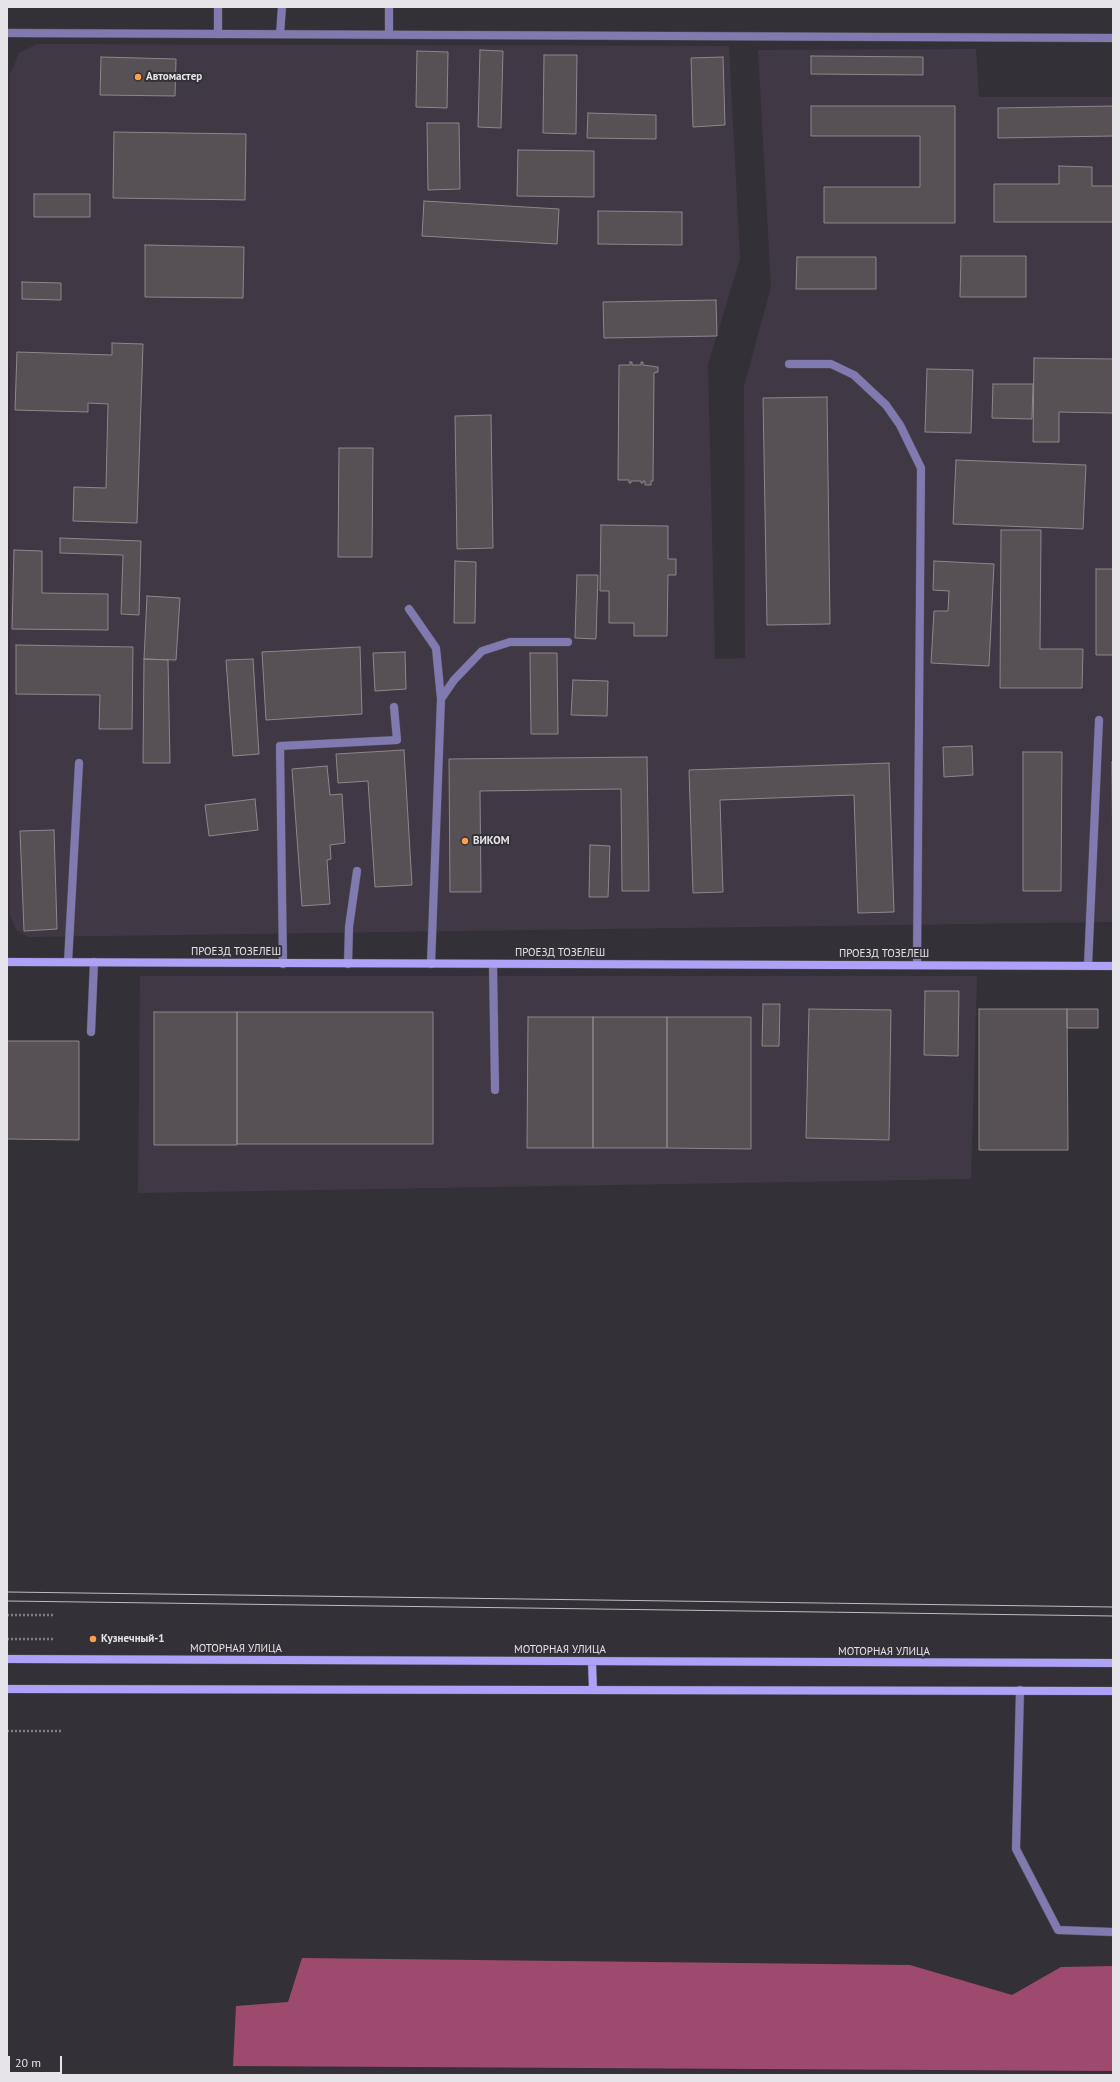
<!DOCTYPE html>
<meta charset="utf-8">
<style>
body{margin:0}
#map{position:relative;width:1120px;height:2082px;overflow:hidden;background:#343037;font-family:"PT Sans",sans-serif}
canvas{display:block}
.frame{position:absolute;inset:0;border:8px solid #e6e4e8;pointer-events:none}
.scale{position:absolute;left:8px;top:2056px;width:54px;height:18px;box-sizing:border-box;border:2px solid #e6e4e8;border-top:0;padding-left:5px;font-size:12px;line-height:14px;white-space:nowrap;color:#e6e4e8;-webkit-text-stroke:3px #343037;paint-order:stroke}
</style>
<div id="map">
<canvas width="1120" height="2082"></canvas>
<div class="frame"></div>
<div class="scale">20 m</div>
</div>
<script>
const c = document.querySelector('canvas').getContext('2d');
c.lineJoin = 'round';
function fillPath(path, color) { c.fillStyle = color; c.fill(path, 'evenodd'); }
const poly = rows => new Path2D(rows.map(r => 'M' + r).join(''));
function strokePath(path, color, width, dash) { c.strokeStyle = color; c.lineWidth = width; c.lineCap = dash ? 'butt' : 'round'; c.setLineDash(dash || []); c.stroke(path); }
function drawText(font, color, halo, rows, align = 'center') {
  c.font = font + ' "PT Sans",sans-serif'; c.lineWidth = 4; c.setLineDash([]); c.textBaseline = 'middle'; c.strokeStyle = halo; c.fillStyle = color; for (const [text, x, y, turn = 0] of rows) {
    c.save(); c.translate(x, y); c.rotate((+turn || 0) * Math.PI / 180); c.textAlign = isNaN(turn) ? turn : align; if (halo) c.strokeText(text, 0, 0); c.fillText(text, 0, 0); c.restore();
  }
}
const built = poly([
 [37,44,729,46,740,259,708,364,715,659,745,658,744,386,771,287,758,50,976,49,979,97,1113,97,1113,922,28,937,16,930,10,915,10,74,19,53],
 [140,976,977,976,971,1179,138,1193]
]);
const forest = poly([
 [302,1958,910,1965,1012,1995,1061,1967,1113,1966,1113,2071,233,2066,236,2006,288,2002]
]);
const building = poly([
 [480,50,503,51,501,128,478,127,480,50],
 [417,51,448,52,447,108,416,107,417,51],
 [544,55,577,55,576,134,543,133,544,55],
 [811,56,923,57,923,75,811,74,811,56],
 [101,57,176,59,175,96,100,95,101,57],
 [723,57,725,125,693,127,691,58,723,57],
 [811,106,955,106,955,223,824,223,824,187,920,187,920,136,811,136,811,106],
 [1113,106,1113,136,998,138,998,108,1113,106],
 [588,113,656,115,656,139,587,138,588,113],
 [427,123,459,123,460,189,428,190,427,123],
 [114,132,246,134,245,200,113,198,114,132],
 [518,150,594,151,594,197,517,196,518,150],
 [1059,166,1092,167,1092,186,1113,186,1113,222,994,222,994,184,1059,184,1059,166],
 [34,194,90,194,90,217,34,217,34,194],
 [424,201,559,209,557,244,422,236,424,201],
 [598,211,682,212,682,245,598,244,598,211],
 [145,245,244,247,243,298,145,297,145,245],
 [961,256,1026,256,1026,297,960,297,961,256],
 [797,257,876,257,876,289,796,289,797,257],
 [22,282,61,283,61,300,22,299,22,282],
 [716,300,717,336,604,338,603,302,716,300],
 [112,343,143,344,137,523,73,521,74,487,106,488,108,404,88,403,88,412,15,410,17,352,112,355,112,343],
 [1034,358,1113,359,1113,413,1059,412,1059,442,1033,442,1034,358],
 [630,362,632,362,632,365,641,365,641,362,643,362,643,365,658,367,658,372,654,373,653,481,651,481,651,485,645,485,645,481,643,481,643,483,641,483,641,481,631,481,631,483,629,483,629,480,618,480,619,365,630,365,630,362],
 [927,369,973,370,971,433,925,432,927,369],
 [993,384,1033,384,1032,419,992,418,993,384],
 [827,397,830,624,767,625,763,398,827,397],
 [491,415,493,548,457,549,455,416,491,415],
 [339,448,373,448,372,557,338,557,339,448],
 [956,460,1086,465,1083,529,953,524,956,460],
 [601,525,668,526,668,559,676,559,676,575,668,575,667,636,634,636,634,623,609,623,609,591,600,591,601,525],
 [1001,530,1041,530,1040,649,1083,649,1082,688,1000,688,1001,530],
 [60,538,141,541,139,615,121,614,123,555,60,553,60,538],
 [14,550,42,551,42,593,108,594,108,630,12,629,14,550],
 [455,561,476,562,475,623,454,623,455,561],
 [934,561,994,564,989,666,931,663,934,611,948,611,949,591,933,590,934,561],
 [1096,569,1113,569,1113,655,1096,655,1096,569],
 [577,575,598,575,596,639,575,638,577,575],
 [147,596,180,598,176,660,144,659,147,596],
 [16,645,133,647,132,729,99,729,100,695,16,694,16,645],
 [360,647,362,714,266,720,262,652,360,647],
 [405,652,406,689,375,691,373,653,405,652],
 [530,653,557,653,558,734,531,734,530,653],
 [144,659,168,660,170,763,143,763,144,659],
 [253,659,259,754,233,756,226,660,253,659],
 [573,680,608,681,607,716,571,715,573,680],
 [972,746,973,775,944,777,943,747,972,746],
 [404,750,412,885,375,887,368,781,338,783,336,754,404,750],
 [1023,752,1062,752,1061,891,1023,891,1023,752],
 [647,757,649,891,622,891,621,789,480,791,481,892,450,892,449,759,647,757],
 [1112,762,1113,762,1113,889,1112,762],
 [889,763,894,912,858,913,854,795,720,800,723,892,693,893,689,770,889,763],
 [327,766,330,795,342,794,345,843,330,845,331,859,327,860,330,904,302,906,292,769,327,766],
 [255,799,258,830,209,836,205,805,255,799],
 [54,830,57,929,24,931,20,831,54,830],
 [590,845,610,846,608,897,589,897,590,845],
 [925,991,959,991,958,1056,924,1055,925,991],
 [763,1004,780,1004,779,1046,762,1046,763,1004],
 [809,1009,891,1010,889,1140,806,1138,809,1009],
 [979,1009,1067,1009,1068,1150,979,1150,979,1009],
 [1067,1009,1098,1009,1098,1028,1067,1028,1067,1009],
 [154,1012,237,1012,237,1145,154,1145,154,1012],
 [237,1012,433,1012,433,1144,237,1144,237,1012],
 [528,1017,593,1017,593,1148,527,1148,528,1017],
 [593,1017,667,1017,667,1148,593,1148,593,1017],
 [667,1017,751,1017,751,1149,667,1148,667,1017],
 [7,1041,79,1041,79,1140,7,1139,7,1041]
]);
const path = poly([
 [7,1615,55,1615],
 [7,1639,55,1639],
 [7,1731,63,1731]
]);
const lane = poly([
 [389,7,389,34],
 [218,34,218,7],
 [280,34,282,7],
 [789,364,831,364,854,375,886,405,900,425,921,468,917,965],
 [409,609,436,648,441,699],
 [68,962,79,763],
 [283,964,280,746,397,740,394,707],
 [348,964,349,927,357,871],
 [431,964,441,699,454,680,482,651,510,642,568,642],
 [493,964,495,1090],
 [1088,965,1099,720],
 [91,1032,94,962],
 [1020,1690,1016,1849,1058,1930,1113,1932]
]);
const street = poly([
 [7,33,1113,38]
]);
const secondary = poly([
 [7,962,1113,966],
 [7,1659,1113,1663],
 [592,1662,593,1690],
 [7,1689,1113,1691]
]);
const tram = poly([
 [7,1592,1113,1607],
 [7,1601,1113,1616]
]);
const markers = [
 [138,77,4,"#fa9f4e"],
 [465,841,4,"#fa9f4e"],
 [93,1639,4,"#fa9f4e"]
];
const poiNames = [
 ["Автомастер",146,77],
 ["ВИКОМ",473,841],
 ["Кузнечный-1",101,1639]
];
const streetNames = [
 ["ПРОЕЗД ТОЗЕЛЕШ",236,952],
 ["ПРОЕЗД ТОЗЕЛЕШ",560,953],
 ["ПРОЕЗД ТОЗЕЛЕШ",884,954],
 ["МОТОРНАЯ УЛИЦА",236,1649],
 ["МОТОРНАЯ УЛИЦА",560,1650],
 ["МОТОРНАЯ УЛИЦА",884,1652]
];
fillPath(built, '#403945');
fillPath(forest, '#9e4a6f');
fillPath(building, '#575055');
strokePath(building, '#8e868c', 1);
strokePath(lane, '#504d53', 9);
strokePath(street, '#504d53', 9);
strokePath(secondary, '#504d53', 9);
strokePath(path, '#7e7b81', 2.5, [2, 2]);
strokePath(lane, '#817ab0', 8);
strokePath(street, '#817ab0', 8);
strokePath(secondary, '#aea2f8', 8);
strokePath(tram, '#bebcc0', 1);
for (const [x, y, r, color] of markers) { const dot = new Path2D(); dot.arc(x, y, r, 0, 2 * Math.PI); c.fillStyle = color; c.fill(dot); strokePath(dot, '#343037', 1.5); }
drawText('bold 11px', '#e6e4e8', '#343037', poiNames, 'left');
drawText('11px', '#e6e4e8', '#343037', streetNames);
</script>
